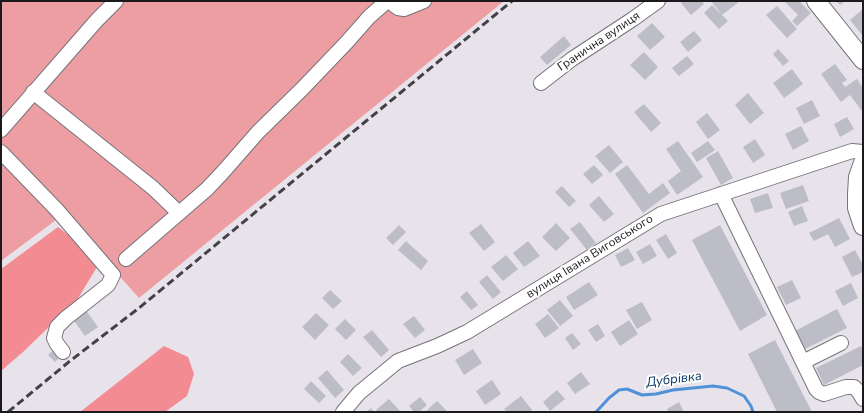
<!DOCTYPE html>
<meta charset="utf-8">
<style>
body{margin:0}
#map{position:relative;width:864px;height:413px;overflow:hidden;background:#e8e3eb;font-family:"Nunito Sans",sans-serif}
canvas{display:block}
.frame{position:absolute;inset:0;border:2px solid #1b191c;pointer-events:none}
</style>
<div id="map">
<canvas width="864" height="413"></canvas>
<div class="frame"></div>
</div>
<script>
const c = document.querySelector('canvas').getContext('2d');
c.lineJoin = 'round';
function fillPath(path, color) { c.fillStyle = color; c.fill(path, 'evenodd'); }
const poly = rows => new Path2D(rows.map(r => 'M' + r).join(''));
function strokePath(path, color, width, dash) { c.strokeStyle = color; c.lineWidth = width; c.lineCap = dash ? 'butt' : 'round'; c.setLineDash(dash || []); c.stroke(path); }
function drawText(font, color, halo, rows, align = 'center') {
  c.font = font + ' "Nunito Sans",sans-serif'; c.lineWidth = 4; c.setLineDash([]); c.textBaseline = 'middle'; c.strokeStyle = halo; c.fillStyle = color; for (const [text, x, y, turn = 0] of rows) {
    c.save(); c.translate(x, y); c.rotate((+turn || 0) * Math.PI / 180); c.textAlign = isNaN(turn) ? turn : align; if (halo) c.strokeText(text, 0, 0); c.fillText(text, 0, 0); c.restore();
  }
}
const green = poly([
 [1,1,504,1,139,298,64,214,1,261]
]);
const forest = poly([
 [58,227,84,247,97,267,77,300,23,352,1,371,1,269],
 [164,346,188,357,194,374,187,396,165,412,80,412]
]);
const stream = poly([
 [596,412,609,398,619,390,627,389,642,395,656,394,673,390,713,386,727,388,744,396,751,406,753,412]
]);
const building = poly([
 [684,1,702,1,704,4,691,15,681,3],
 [711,1,740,1,722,15],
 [784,1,799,1,811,13,797,26,792,21,798,15],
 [836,1,845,1,840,5],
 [712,5,728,21,719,29,704,13],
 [777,6,797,29,787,38,766,15],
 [863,9,863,36,850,20],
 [652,23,665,37,650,50,637,36],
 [694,31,702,40,688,52,680,42],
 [564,36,571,45,547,65,540,57],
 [778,49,789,61,783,66,773,54],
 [644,52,658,67,645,80,630,65],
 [687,56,694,64,679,76,672,68],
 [835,64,847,80,842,83,845,87,857,79,863,88,863,110,862,111,850,95,841,102,821,74],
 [792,69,803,84,784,98,773,83],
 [748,93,764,113,750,124,735,105],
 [812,100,820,116,804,124,796,108],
 [644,104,661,123,651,132,634,112],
 [707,113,720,130,708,139,696,122],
 [847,117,854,129,840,137,834,124],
 [801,126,809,141,793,150,785,134],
 [755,139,765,155,753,163,743,147],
 [678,141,703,177,677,195,668,181,681,171,666,149],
 [708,141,715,150,697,162,691,153],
 [609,145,623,162,610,173,595,156],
 [718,151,733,178,721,185,706,158],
 [594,165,603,175,592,184,583,174],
 [627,165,649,194,663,183,670,193,643,213,615,174],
 [803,185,809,201,786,209,780,193],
 [562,186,576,201,569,207,555,192],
 [768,193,773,208,755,213,750,199],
 [599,196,614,214,604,222,589,205],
 [802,206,808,221,794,226,788,212],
 [839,218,850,239,835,247,828,234,814,241,809,233],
 [580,222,596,243,587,250,570,229],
 [556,223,570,238,556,251,542,237],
 [481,224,495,242,484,251,469,233],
 [399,225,406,232,393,245,386,238],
 [720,225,767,315,740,331,692,240],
 [666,234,677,253,668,259,656,240],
 [406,241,428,261,421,270,398,250],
 [528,241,540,256,524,267,513,253],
 [650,244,657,256,643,264,636,252],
 [628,248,635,260,621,267,615,255],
 [855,250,863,265,863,272,852,277,842,257],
 [506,255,518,269,503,281,491,267],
 [487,275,501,292,493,299,479,282],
 [792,280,801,298,786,305,777,287],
 [589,282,598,295,574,310,566,297],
 [851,283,858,298,843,306,835,291],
 [330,290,342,301,333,309,322,298],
 [467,291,478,305,471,310,460,297],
 [560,300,573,316,560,326,547,310],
 [642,302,652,320,637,329,626,310],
 [85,309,98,327,85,336,72,318],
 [837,309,847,328,805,349,795,331],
 [316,313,329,325,315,340,302,327],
 [548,314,559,328,545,338,535,324],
 [414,316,425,330,415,338,403,324],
 [345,319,356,330,346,340,335,329],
 [629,320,638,334,620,346,611,332],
 [598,324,605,336,596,342,588,330],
 [372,330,389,350,381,357,363,337],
 [572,333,581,344,573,350,565,338],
 [775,340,812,412,777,412,748,354],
 [861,346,863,350,863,365,824,385,816,368],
 [56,347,63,354,55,362,48,355],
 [473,349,482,363,464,375,455,360],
 [348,354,362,368,353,376,340,362],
 [327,370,344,390,335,398,318,378],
 [581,372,590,384,575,394,567,383],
 [492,380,501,394,485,405,476,391],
 [311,381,326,396,319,403,304,389],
 [557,390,565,399,550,411,543,402],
 [521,396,532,410,530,412,507,412,504,409],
 [420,397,427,405,419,412,414,412,409,406],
 [389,399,401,412,377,412,376,410],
 [437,401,448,412,425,412],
 [679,402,684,412,669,412,667,409],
 [371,408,374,412,366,412]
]);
const minor = poly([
 [389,1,398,8,404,9,424,1],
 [541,83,572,59,633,19,658,1],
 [33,92,153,188,179,213],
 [1,130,97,20,116,1],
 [1,152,57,210,113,275,108,285,66,318,57,327,54,338,57,344,63,352],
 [721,194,816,389,819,392,824,394,846,387,854,387,859,392,863,399],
 [126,259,207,189,223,172,258,132,302,89,347,42,369,17,387,1],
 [803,362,841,343],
 [343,412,359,393,398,361,437,346,467,332,661,214,852,151,863,152]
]);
const major = poly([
 [816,1,863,60],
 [863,163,858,177,857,194,857,208,863,226]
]);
const rail = poly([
 [8,412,70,361,139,308,512,1]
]);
const streetNames = [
 ["Гранична вулиця",599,42,-34],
 ["вулиця Івана Виговського",590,257,-32]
];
const waterNames = [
 ["Дубрівка",674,380,-7]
];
fillPath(green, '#ec9ea2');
fillPath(forest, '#f38b93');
strokePath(stream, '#5091d8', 3);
fillPath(building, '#bcbdc6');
strokePath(minor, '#77737a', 16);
strokePath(major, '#77737a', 20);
strokePath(minor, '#fff', 14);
strokePath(major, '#fff', 18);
strokePath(rail, '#434145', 3, [8, 4]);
drawText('12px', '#1b191c', '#fff', streetNames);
drawText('italic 13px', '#083966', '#fff', waterNames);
</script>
